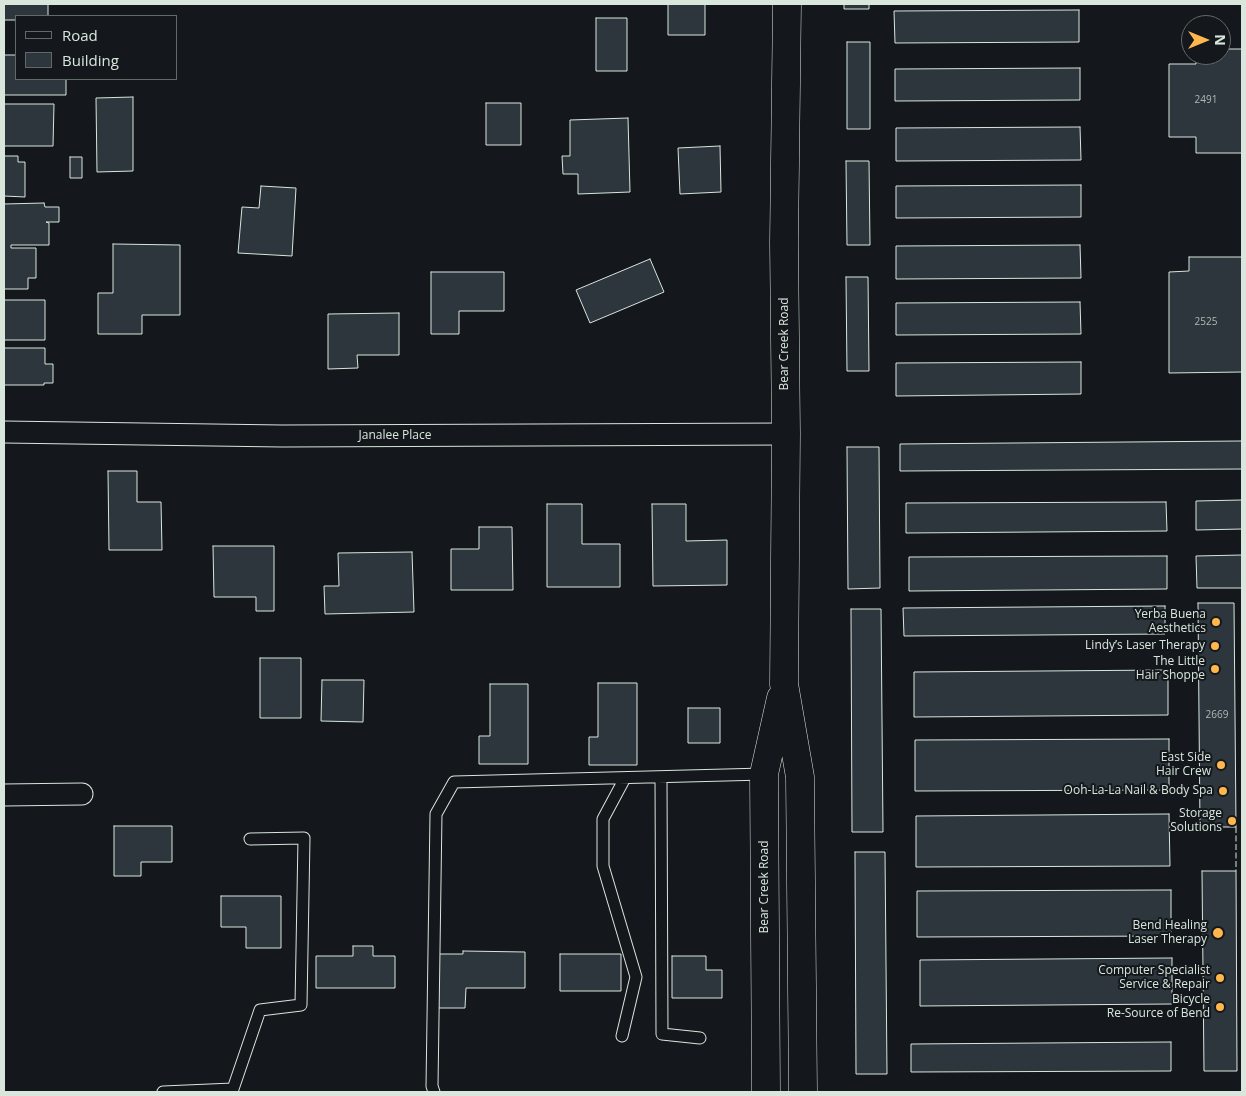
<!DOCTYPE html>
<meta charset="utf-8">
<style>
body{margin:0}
#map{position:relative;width:1246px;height:1096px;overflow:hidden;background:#14181c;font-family:"Open Sans",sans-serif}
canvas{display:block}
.frame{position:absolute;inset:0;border:5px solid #d8e6dc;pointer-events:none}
.legend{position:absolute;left:15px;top:15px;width:162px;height:65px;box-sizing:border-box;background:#14181c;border:1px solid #626a69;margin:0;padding:6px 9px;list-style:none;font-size:15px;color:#d8e6dc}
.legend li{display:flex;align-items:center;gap:10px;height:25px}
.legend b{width:25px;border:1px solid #626a69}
.north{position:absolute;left:1181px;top:15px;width:50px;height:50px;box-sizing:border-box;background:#14181c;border:1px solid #626a69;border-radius:50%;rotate:90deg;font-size:14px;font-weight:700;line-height:20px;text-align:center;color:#d8e6dc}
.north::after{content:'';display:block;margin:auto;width:18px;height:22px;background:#ffb74d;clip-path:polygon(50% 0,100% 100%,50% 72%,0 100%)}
</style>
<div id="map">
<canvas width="1246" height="1096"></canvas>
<div class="frame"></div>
<ul class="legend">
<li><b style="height:6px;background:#14181c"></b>Road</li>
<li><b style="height:14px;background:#2c363c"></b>Building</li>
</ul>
<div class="north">N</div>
</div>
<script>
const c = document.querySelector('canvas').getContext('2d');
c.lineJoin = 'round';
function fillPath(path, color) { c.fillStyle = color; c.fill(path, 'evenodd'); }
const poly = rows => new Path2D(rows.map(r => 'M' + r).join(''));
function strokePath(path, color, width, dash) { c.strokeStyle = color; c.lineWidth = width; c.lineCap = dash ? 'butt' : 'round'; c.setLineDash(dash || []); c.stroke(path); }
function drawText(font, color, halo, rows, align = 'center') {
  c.font = font + ' "Open Sans",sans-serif'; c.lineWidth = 4; c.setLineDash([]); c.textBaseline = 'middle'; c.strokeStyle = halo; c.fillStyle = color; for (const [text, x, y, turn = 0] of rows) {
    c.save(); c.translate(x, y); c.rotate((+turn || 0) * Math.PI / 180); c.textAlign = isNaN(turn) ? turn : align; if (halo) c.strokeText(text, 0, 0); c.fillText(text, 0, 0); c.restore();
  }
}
const building = poly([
 [4,4,48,4,48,16,16,16,16,20,4,20,4,4],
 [668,4,705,4,705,35,668,35,668,4],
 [844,4,869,4,869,9,844,9,844,4],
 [1079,10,1079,42,895,43,894,11,1079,10],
 [596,18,627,18,627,71,596,71,596,18],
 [847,42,870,42,870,129,847,129,847,42],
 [1221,49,1242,49,1242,153,1196,153,1196,137,1169,137,1169,64,1196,64,1196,55,1221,55,1221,49],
 [4,55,16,55,16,79,66,79,66,95,4,95,4,55],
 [1080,68,1080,100,895,101,895,69,1080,68],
 [133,97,133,171,97,172,96,98,133,97],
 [486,103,521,103,521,145,486,145,486,103],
 [4,104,54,104,53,146,4,146,4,104],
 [628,118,630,192,578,194,578,174,563,174,562,156,570,156,570,120,628,118],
 [1080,127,1081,160,896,161,896,128,1080,127],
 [720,146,721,192,680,194,678,148,720,146],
 [4,156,18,156,18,162,25,162,25,197,4,196,4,156],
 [70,157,82,157,82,178,70,178,70,157],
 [846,161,869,161,870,245,847,245,846,161],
 [1081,185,1081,217,896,218,896,186,1081,185],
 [261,186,296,188,292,256,238,253,242,207,259,208,261,186],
 [44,203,45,207,59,207,59,222,46,222,49,223,49,245,11,245,11,248,36,248,36,278,28,278,28,289,4,289,4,204,44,203],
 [113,244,180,245,180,315,142,315,142,334,98,334,98,293,113,293,113,244],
 [1080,245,1081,278,896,279,896,246,1080,245],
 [1189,257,1242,257,1242,372,1169,373,1169,272,1189,271,1189,257],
 [650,259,664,292,590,323,576,290,650,259],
 [431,272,504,272,504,311,459,311,459,334,431,334,431,272],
 [846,277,868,277,869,371,847,371,846,277],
 [4,300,45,300,45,340,4,340,4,300],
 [1080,302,1081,334,896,335,896,303,1080,302],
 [399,313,399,355,357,355,358,368,328,369,328,314,399,313],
 [4,348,45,348,45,364,53,364,53,383,44,383,44,385,4,385,4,348],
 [1081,362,1081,394,896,396,896,363,1081,362],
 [1242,441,1242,469,900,471,900,444,1242,441],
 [847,447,879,447,880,588,848,589,847,447],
 [108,471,137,471,137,502,161,502,162,550,109,550,108,471],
 [1242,500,1242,529,1196,530,1196,501,1242,500],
 [1166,502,1167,531,906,533,906,503,1166,502],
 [547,504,582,504,582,544,620,544,620,587,547,587,547,504],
 [652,504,686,504,686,541,727,540,727,585,653,586,652,504],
 [479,527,512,527,513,590,451,590,451,549,479,549,479,527],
 [213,546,274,546,274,611,256,611,256,597,214,597,213,546],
 [412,552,414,612,325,614,324,586,339,586,338,553,412,552],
 [1242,555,1242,588,1197,588,1196,556,1242,555],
 [1167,556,1167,589,909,591,909,557,1167,556],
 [1198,603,1234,603,1236,827,1200,827,1198,603],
 [1165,606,1165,634,904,636,903,608,1165,606],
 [851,609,881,609,883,832,852,832,851,609],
 [260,658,301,658,301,718,260,718,260,658],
 [1168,670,1168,715,914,717,914,672,1168,670],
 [322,680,364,680,363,722,321,721,322,680],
 [598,683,637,683,637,765,589,765,589,737,598,737,598,683],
 [490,684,528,684,528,764,479,764,479,736,490,736,490,684],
 [688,708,720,708,720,743,688,743,688,708],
 [1169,739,1169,790,915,791,915,740,1169,739],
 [1169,814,1170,866,916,867,916,816,1169,814],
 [114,826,172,826,172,862,141,862,141,876,114,876,114,826],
 [855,852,885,852,887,1074,856,1074,855,852],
 [1202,871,1236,871,1237,1071,1204,1071,1202,871],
 [1171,890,1171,936,917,937,917,891,1171,890],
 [221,896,281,896,281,948,246,948,246,927,221,927,221,896],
 [353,946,373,946,373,956,395,956,395,988,316,988,316,956,353,956,353,946],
 [463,951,525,952,525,988,466,988,465,1008,435,1008,435,954,463,954,463,951],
 [560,954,621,954,621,991,560,991,560,954],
 [672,956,706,956,706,970,722,970,722,998,672,998,672,956],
 [1172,958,1172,1004,920,1006,920,960,1172,958],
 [1171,1042,1171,1071,911,1072,911,1044,1171,1042]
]);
const lane = poly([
 [661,777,662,1034,700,1038],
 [622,1036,636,977,603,866,603,819,625,778],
 [163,1092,233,1089,260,1010,301,1005,304,838,250,839],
 [434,1092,432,1086,436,814,454,782,764,774]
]);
const street = poly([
 [4,432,282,436,786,434],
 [4,795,82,794]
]);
const secondary = poly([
 [787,4,784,242,786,434,784,684,800,777,803,1092],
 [766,1092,764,774,781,698]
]);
const fence = poly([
 [1236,827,1236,871]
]);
const markers = [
 [1216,622,5,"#ffb74d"],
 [1215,646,5,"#ffb74d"],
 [1215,669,5,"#ffb74d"],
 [1221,765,5,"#ffb74d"],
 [1223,791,5,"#ffb74d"],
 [1232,821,5,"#ffb74d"],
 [1218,933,6,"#ffb74d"],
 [1220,978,5,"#ffb74d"],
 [1220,1007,5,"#ffb74d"]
];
const numberNames = [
 ["2491",1206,100],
 ["2525",1206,322],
 ["2669",1217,715]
];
const streetNames = [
 ["Bear Creek Road",785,344,-90],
 ["Janalee Place",395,436],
 ["Bear Creek Road",765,887,-90]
];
const poiNames = [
 ["Yerba Buena",1206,615],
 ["Aesthetics",1206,629],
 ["Lindy’s Laser Therapy",1205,646],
 ["The Little",1205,662],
 ["Hair Shoppe",1205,676],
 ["East Side",1211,758],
 ["Hair Crew",1211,772],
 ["Ooh-La-La Nail & Body Spa",1213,791],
 ["Storage",1222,814],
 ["Solutions",1222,828],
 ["Bend Healing",1207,926],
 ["Laser Therapy",1207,940],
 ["Computer Specialist",1210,971],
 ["Service & Repair",1210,985],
 ["Bicycle",1210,1000],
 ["Re-Source of Bend",1210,1014]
];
fillPath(building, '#2c363c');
strokePath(building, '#d8e6dc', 1);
strokePath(lane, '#d8e6dc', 13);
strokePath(street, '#d8e6dc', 23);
strokePath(secondary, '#d8e6dc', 29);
strokePath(lane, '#14181c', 11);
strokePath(street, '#14181c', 21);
strokePath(secondary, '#14181c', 28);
strokePath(fence, '#d8e6dc', 1, [6, 2.5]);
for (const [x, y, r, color] of markers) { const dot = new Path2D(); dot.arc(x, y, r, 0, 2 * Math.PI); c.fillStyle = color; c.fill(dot); strokePath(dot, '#14181c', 2); }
drawText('10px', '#adbab4', null, numberNames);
drawText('12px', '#d8e6dc', '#14181c', streetNames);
drawText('12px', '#d8e6dc', '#14181c', poiNames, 'right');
</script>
